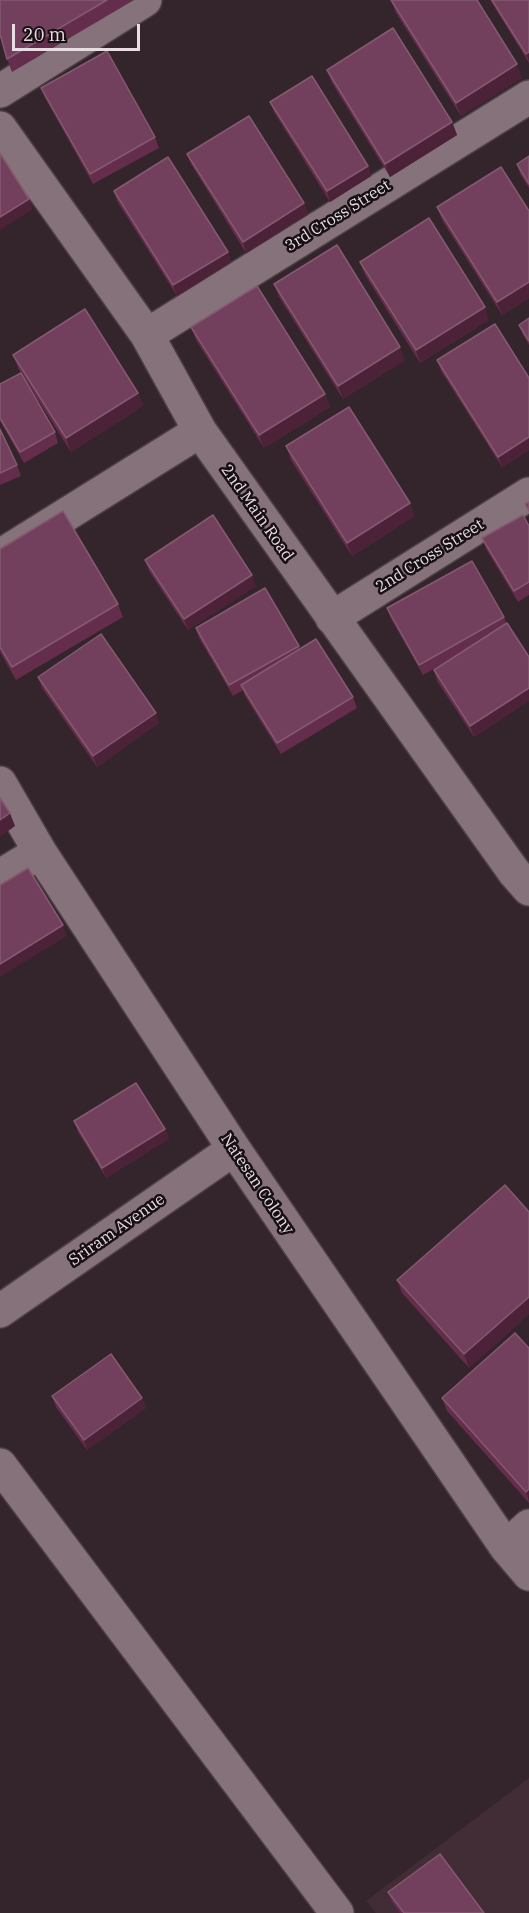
<!DOCTYPE html>
<style>
body{margin:0}
#map{position:relative;width:529px;height:1913px;overflow:hidden;background:#34242b;font-family:"IBM Plex Serif",serif}
canvas{display:block}
.scale{position:absolute;left:12px;top:24px;width:128px;height:27px;box-sizing:border-box;border:3px solid #e8dde2;border-top:0;padding-left:8px;font-size:18px;line-height:21px;white-space:nowrap;color:#e8dde2;-webkit-text-stroke:4px #170f13;paint-order:stroke}
</style>
<div id="map">
<canvas width="529" height="1913"></canvas>
<div class="scale">20 m</div>
</div>
<script>
const c = document.querySelector('canvas').getContext('2d');
c.lineJoin = 'round';
function fillPath(path, color) { c.fillStyle = color; c.fill(path, 'evenodd'); }
const poly = rows => new Path2D(rows.map(r => 'M' + r).join(''));
function strokePath(path, color, width, dash) { c.strokeStyle = color; c.lineWidth = width; c.lineCap = dash ? 'butt' : 'round'; c.setLineDash(dash || []); c.stroke(path); }
function drawText(font, color, halo, rows, align = 'center') {
  c.font = font + ' "IBM Plex Serif",serif'; c.lineWidth = 5; c.setLineDash([]); c.textBaseline = 'middle'; c.strokeStyle = halo; c.fillStyle = color; for (const [text, x, y, turn = 0] of rows) {
    c.save(); c.translate(x, y); c.rotate((+turn || 0) * Math.PI / 180); c.textAlign = isNaN(turn) ? turn : align; if (halo) c.strokeText(text, 0, 0); c.fillText(text, 0, 0); c.restore();
  }
}
const built = poly([
 [529,1778,529,1913,376,1913,366,1901]
]);
const minor = poly([
 [0,91,145,0],
 [0,128,147,335,200,431,514,872,529,889],
 [147,335,529,97],
 [0,556,200,431],
 [332,618,529,494],
 [0,783,40,852,234,1149,506,1547,529,1574],
 [0,876,40,852],
 [0,1311,234,1149],
 [0,1465,337,1913],
 [506,1547,529,1526]
]);
const wall = poly([
 [0,0,134,0,12,72,7,59],
 [391,0,522,78,461,116,396,13],
 [490,0,529,0,529,63],
 [327,70,452,122,457,135,390,177,332,83],
 [41,88,155,137,159,148,93,184,45,98],
 [270,102,368,166,371,176,330,202,274,112],
 [187,154,304,203,308,214,246,253,191,164],
 [529,156,529,188,520,174,517,164],
 [114,191,228,252,231,262,177,296,117,201],
 [437,207,529,211,529,298,502,315,442,220],
 [360,262,489,320,420,363,365,275],
 [274,284,405,360,343,399,279,297],
 [529,318,529,345,523,335,519,325],
 [191,327,325,394,330,407,264,448,196,340],
 [13,355,138,393,143,406,71,452,24,378,55,432,58,443,24,463,0,421,0,384,21,373,18,368],
 [437,360,529,378,529,450,502,467,441,371],
 [0,429,17,465,21,476,0,485],
 [286,446,415,516,352,556,291,460],
 [529,526,529,595,518,602,486,549,482,538],
 [0,549,118,604,123,617,16,680,0,652],
 [145,560,256,586,188,630,149,571],
 [387,608,504,617,506,623,529,657,529,701,474,737,437,681,434,670,446,662,423,675,391,619],
 [196,628,299,646,300,649,353,697,357,708,281,754,245,696,243,690,233,696,199,638],
 [38,677,159,723,97,767,42,688],
 [74,1121,165,1129,169,1139,106,1178,78,1132],
 [529,1212,529,1314,469,1368,402,1293,397,1280],
 [529,1348,529,1503,447,1411,442,1398],
 [52,1396,142,1398,146,1408,87,1450,56,1407],
 [388,1892,484,1913,400,1913,392,1902]
]);
const shadedWall = poly([
 [529,52,529,61,526,54],
 [517,64,522,78,461,116,456,103],
 [452,122,457,135,390,177,385,164],
 [368,166,371,176,330,202,327,191],
 [29,199,33,209,0,230,0,217],
 [304,203,308,214,246,253,243,242],
 [228,252,231,262,177,296,173,285],
 [529,282,529,298,502,315,497,302],
 [485,307,489,320,420,363,416,350],
 [400,347,405,360,343,399,338,386],
 [138,393,143,406,71,452,66,438],
 [325,394,330,407,264,448,259,435],
 [529,437,529,450,502,467,498,457],
 [410,503,415,516,352,556,347,543],
 [252,575,256,586,188,630,184,619],
 [529,688,529,701,474,737,470,726],
 [156,713,159,723,97,767,93,756],
 [10,813,15,826,0,837,0,820],
 [63,925,67,936,0,977,0,964],
 [165,1129,169,1139,106,1178,102,1168],
 [529,1297,529,1314,469,1368,464,1354],
 [142,1398,146,1408,87,1450,84,1440],
 [529,1489,529,1501,526,1492]
]);
const building = poly([
 [0,0,107,0,7,59,0,34,0,0],
 [391,0,477,0,517,64,456,103,391,0],
 [492,0,529,0,529,52,526,54,492,0],
 [393,28,452,122,385,164,327,70,393,28],
 [107,51,155,137,90,174,41,88,107,51],
 [312,76,368,166,327,191,270,102,312,76],
 [249,116,304,203,243,242,187,154,249,116],
 [0,153,29,199,0,217,0,153],
 [529,156,529,184,517,164,529,156],
 [168,157,228,252,173,285,114,191,168,157],
 [501,167,529,211,529,282,497,302,437,207,501,167],
 [429,218,485,307,416,350,360,262,429,218],
 [337,245,400,347,338,386,274,284,337,245],
 [257,286,325,394,259,435,191,327,257,286],
 [85,309,138,393,66,438,13,355,85,309],
 [529,318,529,341,519,325,529,318],
 [495,324,529,378,529,437,498,457,437,360,495,324],
 [21,373,55,432,20,452,0,418,0,384,21,373],
 [349,407,410,503,347,543,286,446,349,407],
 [0,429,17,465,0,473,0,429],
 [529,502,529,511,525,504,529,502],
 [63,511,118,604,12,667,0,647,0,549,63,511],
 [213,515,252,575,184,619,145,560,213,515],
 [523,515,529,526,529,582,514,591,482,538,523,515],
 [472,561,504,617,419,665,387,608,472,561],
 [265,588,299,646,229,685,196,628,265,588],
 [507,623,529,657,529,688,470,726,434,670,507,623],
 [101,634,156,713,93,756,38,677,101,634],
 [316,639,353,697,277,743,241,685,316,639],
 [0,798,10,813,0,820,0,798],
 [28,868,63,925,0,964,0,885,28,868],
 [136,1083,165,1129,102,1168,74,1121,136,1083],
 [505,1185,529,1212,529,1297,464,1354,397,1280,505,1185],
 [515,1333,529,1348,529,1489,526,1492,442,1398,515,1333],
 [111,1354,142,1398,84,1440,52,1396,111,1354],
 [440,1854,484,1913,404,1913,388,1892,440,1854]
]);
const streetNames = [
 ["3rd Cross Street",338,216,-32],
 ["2nd Main Road",257,513,55],
 ["2nd Cross Street",430,556,-32],
 ["Natesan Colony",257,1184,56],
 ["Sriram Avenue",117,1230,-35]
];
fillPath(built, '#422c36');
strokePath(minor, '#4c3f45', 36);
strokePath(minor, '#86727b', 33);
fillPath(wall, '#642d4b');
fillPath(shadedWall, '#4b2238');
fillPath(building, '#72405c');
strokePath(building, '#855971', 1.5);
drawText('16px', '#e8dde2', '#170f13', streetNames);
</script>
